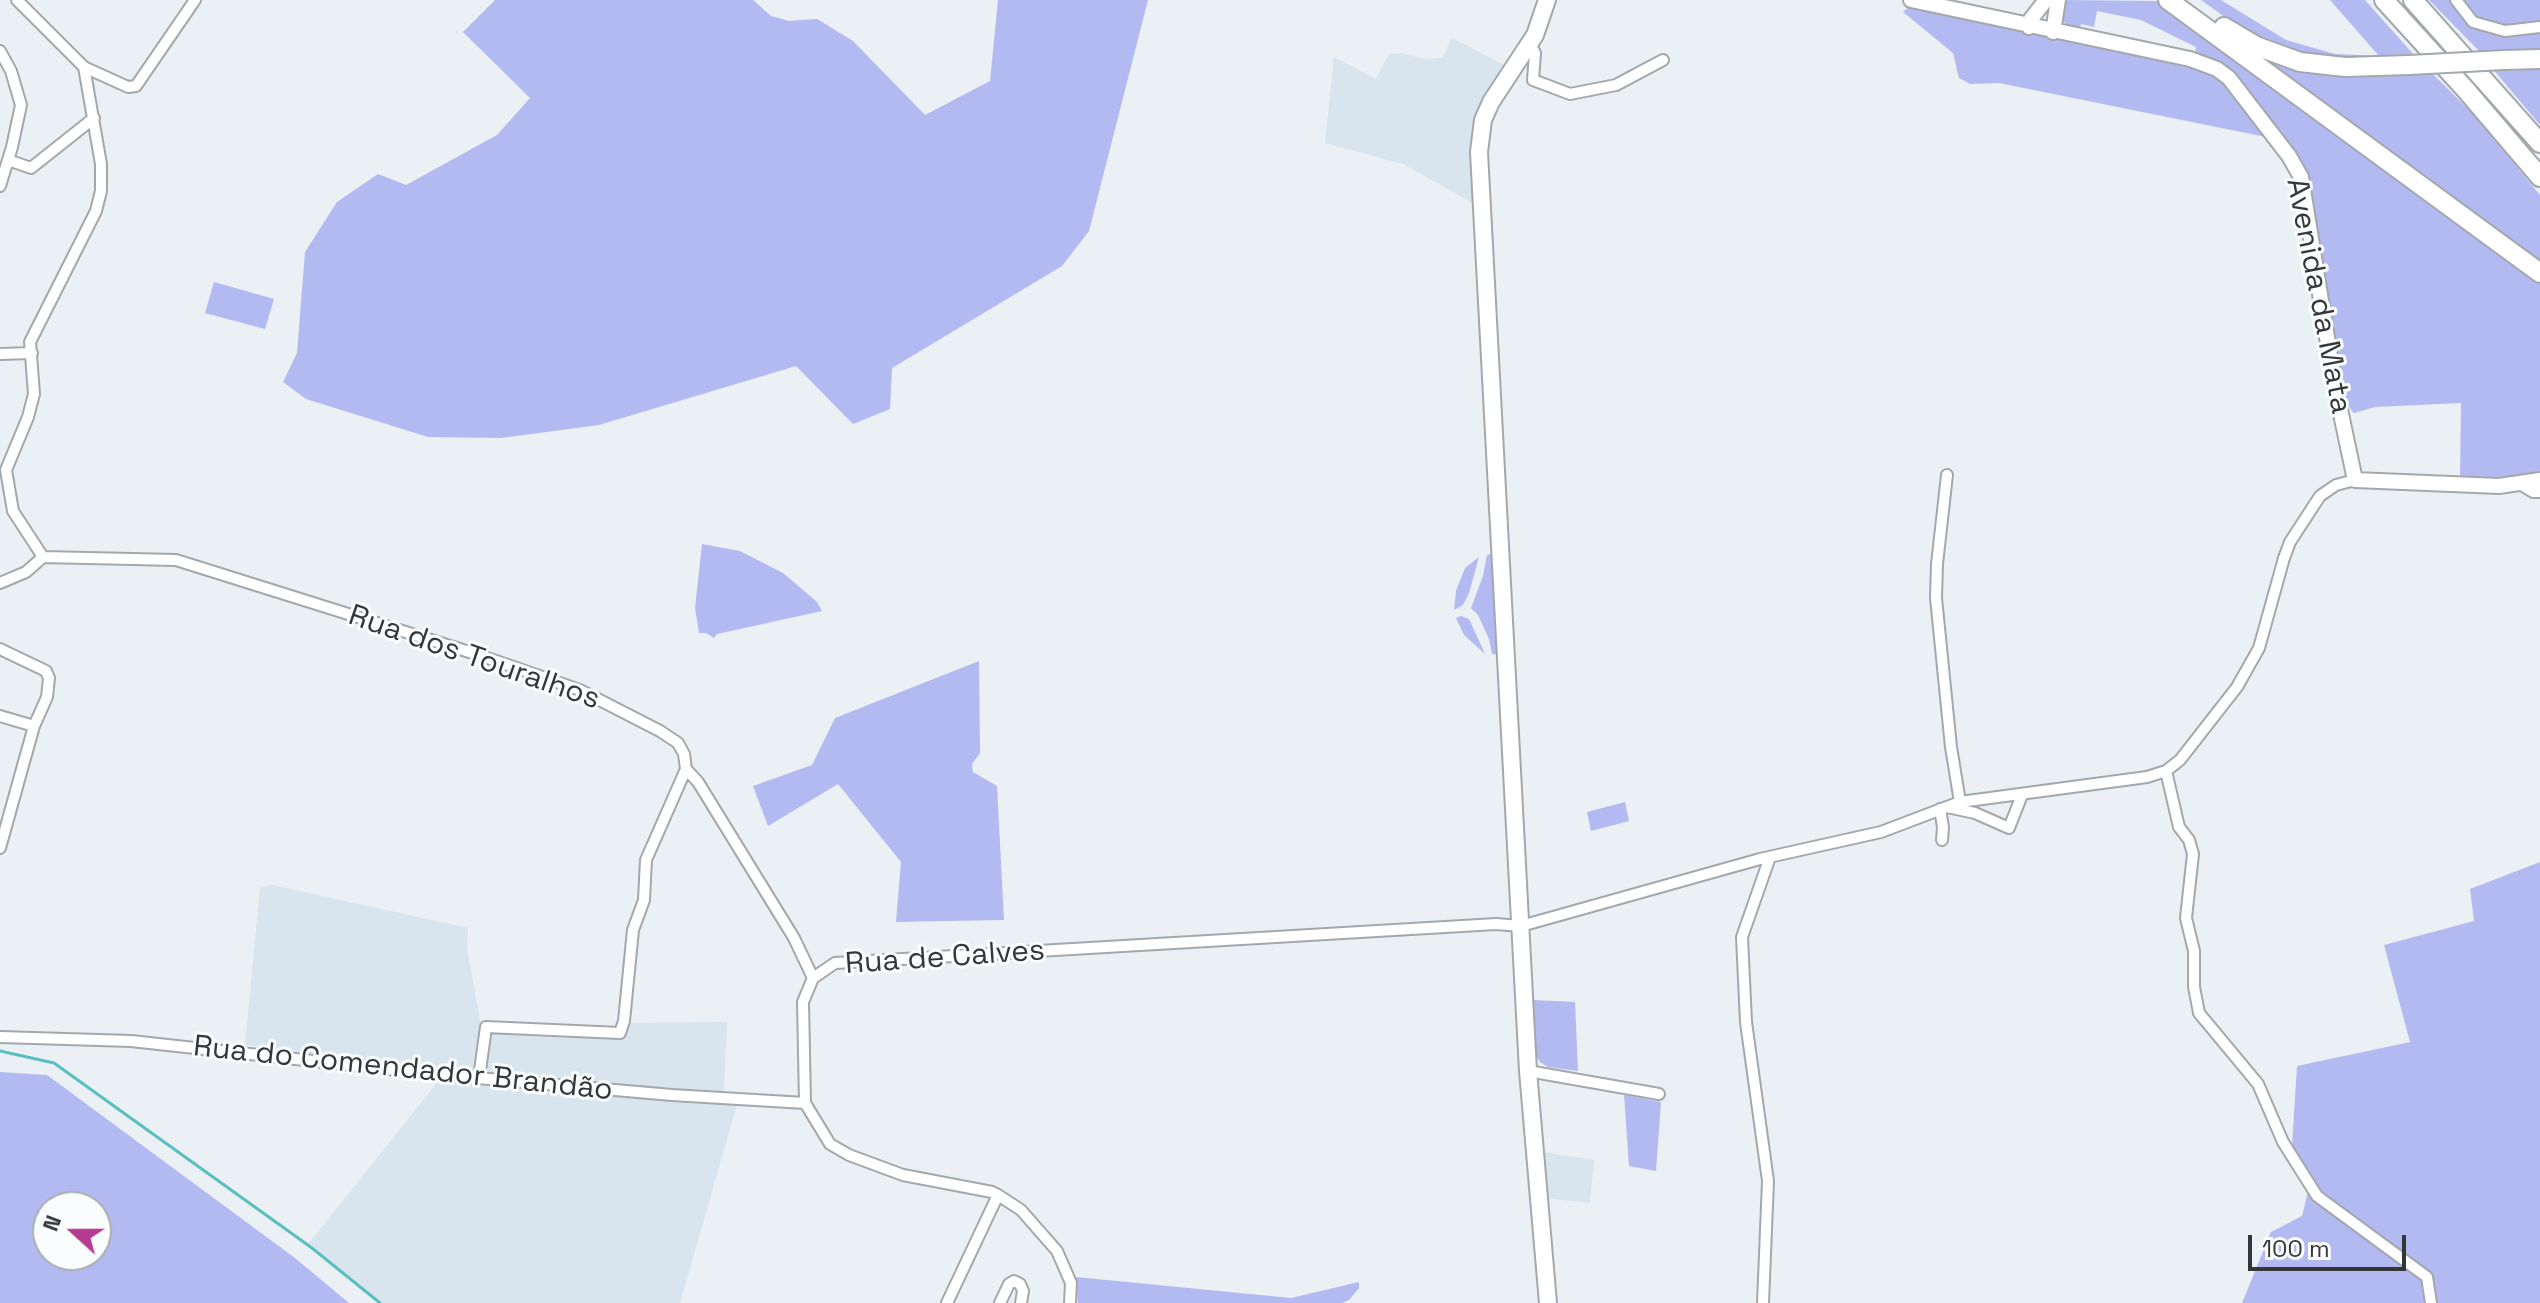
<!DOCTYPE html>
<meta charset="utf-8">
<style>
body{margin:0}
#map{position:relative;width:2540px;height:1303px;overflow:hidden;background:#eaf0f4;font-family:"Space Grotesk",sans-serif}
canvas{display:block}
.north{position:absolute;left:32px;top:1191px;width:80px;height:80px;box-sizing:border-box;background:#fafdfe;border:2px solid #abadae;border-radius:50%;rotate:291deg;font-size:22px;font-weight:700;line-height:32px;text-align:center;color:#343637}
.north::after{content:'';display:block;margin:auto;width:28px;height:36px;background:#b53c90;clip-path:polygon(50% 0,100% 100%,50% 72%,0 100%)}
.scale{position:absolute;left:2248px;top:1235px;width:158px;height:36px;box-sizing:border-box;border:4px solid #343637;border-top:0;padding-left:10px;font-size:24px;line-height:28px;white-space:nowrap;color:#343637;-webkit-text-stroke:6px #fafdfe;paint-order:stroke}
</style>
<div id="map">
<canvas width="2540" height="1303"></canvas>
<div class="north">N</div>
<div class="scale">100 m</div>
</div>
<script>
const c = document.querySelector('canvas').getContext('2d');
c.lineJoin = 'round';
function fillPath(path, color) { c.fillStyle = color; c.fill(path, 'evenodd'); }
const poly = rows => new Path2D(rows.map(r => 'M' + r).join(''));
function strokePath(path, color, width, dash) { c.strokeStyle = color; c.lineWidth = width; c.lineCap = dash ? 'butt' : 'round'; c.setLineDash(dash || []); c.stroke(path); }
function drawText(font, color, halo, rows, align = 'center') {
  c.font = font + ' "Space Grotesk",sans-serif'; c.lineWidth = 6; c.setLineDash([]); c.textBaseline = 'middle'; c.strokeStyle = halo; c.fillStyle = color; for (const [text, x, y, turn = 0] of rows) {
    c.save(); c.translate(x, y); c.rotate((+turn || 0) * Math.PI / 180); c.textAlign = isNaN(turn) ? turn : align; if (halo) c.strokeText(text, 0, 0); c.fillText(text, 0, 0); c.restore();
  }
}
const built = poly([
 [1452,38,1508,67,1482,111,1476,205,1403,164,1325,143,1334,57,1376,79,1389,54,1401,53,1425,59,1442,58],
 [272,885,468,928,467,948,480,1021,610,1031,631,1023,727,1022,724,1090,737,1105,680,1303,382,1303,309,1243,436,1084,438,1071,245,1045,260,888],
 [1542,1152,1594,1160,1590,1203,1546,1198]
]);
const green = poly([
 [495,0,753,0,771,16,789,21,817,19,853,41,925,115,990,81,998,0,1148,0,1089,231,1062,266,892,368,890,409,853,424,796,366,599,425,501,438,428,437,306,399,283,382,297,353,305,252,337,202,378,174,406,185,497,135,530,98,463,32],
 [2061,0,2158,1,2540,281,2540,471,2494,480,2460,481,2461,403,2375,407,2354,413,2345,402,2331,342,2303,170,2233,73,2211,59,2195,55,2196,47,2141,20,2097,11,2094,27,2081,24,2079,32,2061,20],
 [2201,0,2221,0,2286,40,2335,54,2379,56,2330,0,2365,0,2414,55,2337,58,2308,55,2275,46,2243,30],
 [2429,0,2452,0,2475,25,2487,32,2540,31,2540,51,2481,53],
 [2462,0,2540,0,2540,22,2507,25,2477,18],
 [1910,6,2213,73,2227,84,2266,137,1999,83,1970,84,1959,78,1953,53,1903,12],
 [2238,41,2263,54,2430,71,2471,112,2540,195,2540,267],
 [2540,63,2540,125,2492,68],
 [214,282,274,299,265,329,205,313],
 [702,544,740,551,783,573,817,602,822,611,717,634,714,638,706,633,699,633,695,608],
 [1495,553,1500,654,1492,654,1489,639,1478,615,1471,608,1483,576,1487,555],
 [1479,557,1469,593,1463,605,1454,610,1456,591,1465,568],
 [1461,616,1469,619,1485,654,1464,635,1456,618],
 [979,661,980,753,972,764,973,772,997,786,1004,920,896,922,901,862,838,784,768,826,753,786,812,765,835,718],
 [1625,802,1629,821,1591,831,1587,812],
 [2540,862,2540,1303,2242,1303,2271,1232,2302,1216,2312,1175,2292,1146,2297,1066,2410,1042,2384,945,2474,921,2470,889],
 [1533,1000,1575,1002,1578,1071,1548,1067,1540,1062,1536,1056],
 [0,1072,47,1075,295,1258,349,1303,0,1303],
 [96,1207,96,1255,48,1255,48,1207],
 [1624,1095,1661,1102,1656,1171,1629,1166],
 [1076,1277,1291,1298,1359,1282,1359,1288,1349,1300,1342,1303,1078,1303]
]);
const stream = poly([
 [0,1051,54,1063,312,1248,380,1303]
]);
const street = poly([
 [17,0,84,67,128,87,136,86,195,0],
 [2456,0,2473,22,2505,31,2540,27],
 [1530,43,1535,53,1533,80,1570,94,1616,85,1663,60],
 [0,51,11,71,21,105,12,147,0,186],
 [8,160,31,168,94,118],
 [0,354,32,353],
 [1947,475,1937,564,1936,598,1951,747,1960,802],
 [2518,483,2533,492,2540,492],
 [43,557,176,560,482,656,580,690,660,731,678,743,684,754,686,769,698,782,794,938,813,978],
 [43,557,13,511,6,470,28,417,34,394,30,342,96,211,101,191,101,164,84,67],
 [0,583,26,572,43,557],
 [0,649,46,671,49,678,47,697,34,726],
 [0,716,34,726,0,848],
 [2166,771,2179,827,2189,840,2193,854,2186,918,2194,951,2194,987,2199,1013,2258,1084,2283,1142,2317,1196,2427,1277,2431,1303],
 [1947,807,1975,813,2009,828,2022,795],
 [1940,809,1943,827,1942,840],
 [0,1037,131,1041,432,1074,672,1095,805,1103],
 [1528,1071,1659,1094],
 [479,1078,486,1027,620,1033,624,1021,633,930,644,900,646,860,686,769],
 [947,1303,998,1195],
 [1000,1303,1009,1284,1014,1281,1020,1284,1023,1291,1021,1303],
 [1070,1303,1071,1283,1057,1251,1021,1210,998,1195,992,1192,903,1175,849,1155,830,1144,805,1103,803,1002,813,978,835,963,1496,924,1521,926,1760,859,1881,832,1960,802,2147,777,2166,771,2180,760,2237,687,2259,648,2284,558,2290,542,2320,496,2336,485,2355,480],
 [1763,1303,1768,1181,1746,1022,1742,937,1770,857]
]);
const secondary = poly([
 [1911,0,2190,59,2217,69,2229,78,2289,156,2301,177,2334,381,2355,480,2499,486,2540,480],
 [2029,27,2031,19,2046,0],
 [2053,32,2058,0]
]);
const primary = poly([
 [1547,0,1535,35,1491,102,1483,120,1479,152,1528,1071,1548,1303]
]);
const highway = poly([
 [2168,0,2540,273],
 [2384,0,2466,90,2540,177],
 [2413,0,2540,143],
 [2224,27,2256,46,2300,62,2345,67,2409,65],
 [2504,60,2540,59]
]);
const highwayBridge = poly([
 [2409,65,2504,60]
]);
const streetNames = [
 ["Avenida da Mata",2318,296,79],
 ["Rua dos Touralhos",474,658,19],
 ["Rua de Calves",945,958,-4],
 ["Rua do Comendador Brandão",403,1069,6]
];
fillPath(built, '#d8e5ee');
fillPath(green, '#b3baf1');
strokePath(stream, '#59bfbf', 3);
strokePath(street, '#a3a8ac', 14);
strokePath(secondary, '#a3a8ac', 18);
strokePath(primary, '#a3a8ac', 20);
strokePath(highway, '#a3a8ac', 22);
strokePath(street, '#fff', 10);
strokePath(secondary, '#fff', 14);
strokePath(primary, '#fff', 16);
strokePath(highway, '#fff', 18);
strokePath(highwayBridge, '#a3a8ac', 22, []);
strokePath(highwayBridge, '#fff', 18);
drawText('30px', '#343637', '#fafdfe', streetNames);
</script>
